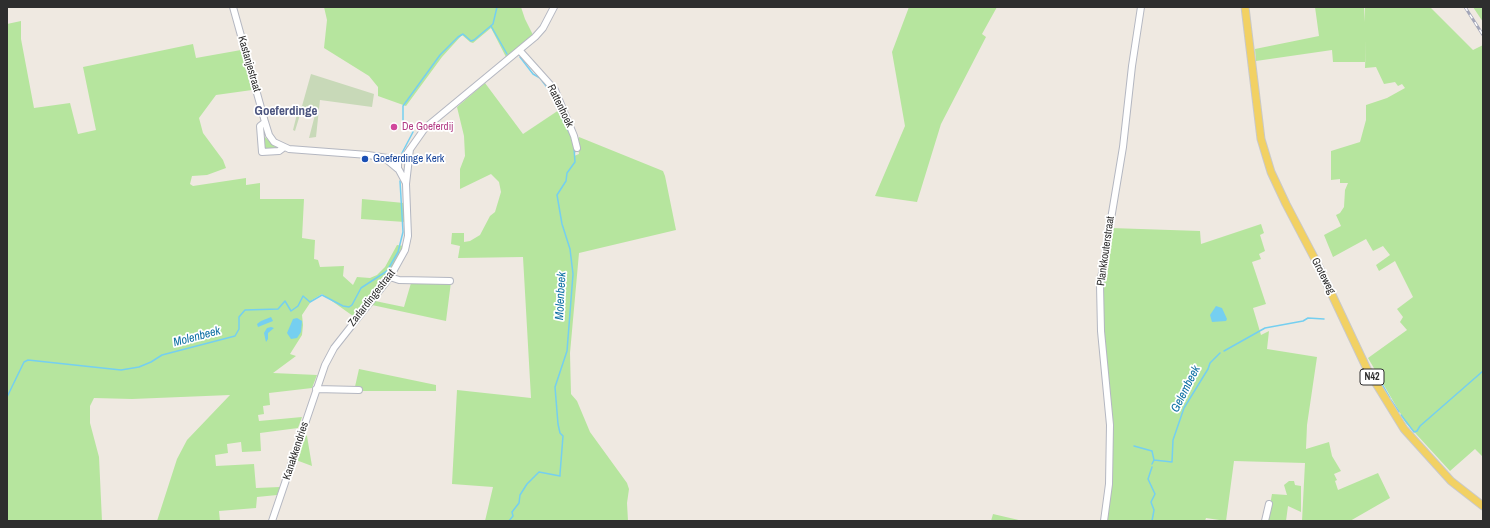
<!DOCTYPE html>
<style>
body{margin:0}
#map{position:relative;width:1490px;height:528px;overflow:hidden;background:#efe9e1;font-family:"Archivo Narrow",sans-serif}
canvas{display:block}
.frame{position:absolute;inset:0;border:8px solid #2e2e2e;pointer-events:none}
</style>
<div id="map">
<canvas width="1490" height="528"></canvas>
<div class="frame"></div>
</div>
<script>
const c = document.querySelector('canvas').getContext('2d');
c.lineJoin = 'round';
function fillPath(path, color) { c.fillStyle = color; c.fill(path, 'evenodd'); }
const poly = rows => new Path2D(rows.map(r => 'M' + r).join(''));
function strokePath(path, color, width, dash) { c.strokeStyle = color; c.lineWidth = width; c.lineCap = dash ? 'butt' : 'round'; c.setLineDash(dash || []); c.stroke(path); }
function drawText(font, color, halo, rows, align = 'center') {
  c.font = font + ' "Archivo Narrow",sans-serif'; c.lineWidth = 3.5; c.setLineDash([]); c.textBaseline = 'middle'; c.strokeStyle = halo; c.fillStyle = color; for (const [text, x, y, turn = 0] of rows) {
    c.save(); c.translate(x, y); c.rotate((+turn || 0) * Math.PI / 180); c.textAlign = isNaN(turn) ? turn : align; if (halo) c.strokeText(text, 0, 0); c.fillText(text, 0, 0); c.restore();
  }
}
const green = poly([
 [324,7,521,7,525,19,533,35,506,57,491,28,473,43,470,42,462,35,442,57,406,106,378,96,378,87,369,76,324,48,327,20],
 [909,7,997,7,982,34,986,37,941,124,917,202,875,196,905,126,892,52],
 [1315,7,1364,7,1365,22,1365,7,1430,7,1473,50,1483,45,1483,457,1475,449,1450,471,1406,423,1368,358,1407,330,1400,322,1403,317,1397,309,1413,297,1395,261,1379,271,1376,265,1390,255,1383,246,1373,251,1366,239,1333,257,1324,235,1341,226,1336,215,1340,213,1344,207,1345,190,1348,183,1340,183,1340,179,1331,180,1331,151,1360,142,1366,120,1366,105,1387,98,1405,88,1402,84,1398,86,1395,82,1384,84,1376,67,1365,68,1366,39,1365,62,1333,62,1332,50,1256,61,1255,49,1319,36],
 [1473,7,1483,7,1483,22],
 [21,21,21,39,34,108,70,103,78,134,96,130,83,67,193,44,196,58,241,50,252,90,216,95,199,118,203,133,223,160,226,168,207,175,192,176,190,184,193,186,246,178,246,185,260,183,260,199,304,199,302,238,315,240,314,259,318,260,320,267,344,266,343,276,353,285,357,277,370,278,377,275,385,267,397,245,404,246,388,274,353,316,322,294,312,300,302,315,303,325,302,335,290,354,296,356,273,373,317,375,312,388,269,393,270,405,263,406,264,414,258,415,259,421,302,417,298,428,260,433,261,451,242,452,241,442,227,444,228,453,215,455,216,466,254,464,256,488,280,487,277,495,257,497,256,508,219,511,220,521,157,521,177,459,187,440,230,395,132,399,94,398,90,406,90,423,99,457,102,521,7,521,7,24],
 [485,83,523,134,559,110,574,139,576,151,574,156,579,154,577,141,579,137,663,171,665,176,676,230,579,253,570,353,571,394,577,401,590,432,627,483,629,489,627,503,628,521,485,521,493,487,452,484,457,390,531,398,523,257,458,258,460,246,451,244,452,233,464,233,464,242,470,241,480,235,490,216,495,212,501,192,499,182,491,174,460,189,460,169,465,156,464,136,457,107],
 [265,137,273,145,277,148,264,150,263,138],
 [362,199,404,203,405,222,361,219],
 [1261,224,1264,233,1260,235,1265,251,1259,254,1261,259,1252,262,1266,304,1253,308,1261,335,1269,331,1267,349,1317,357,1307,425,1306,449,1329,442,1332,456,1341,471,1334,474,1337,480,1335,481,1338,490,1378,473,1390,498,1350,521,1302,521,1305,463,1234,461,1226,521,1206,518,1205,521,1105,521,1111,476,1103,332,1102,285,1111,228,1200,231,1201,244],
 [451,282,446,321,372,305,375,301,404,307,411,283],
 [359,369,436,385,436,391,354,391],
 [305,435,307,436,312,466,296,460],
 [1289,481,1294,481,1295,485,1301,486,1301,512,1288,506,1286,521,1267,521,1272,494,1287,495,1284,485],
 [993,514,1023,521,991,521]
]);
const cemetery = poly([
 [311,74,374,94,372,107,320,100,316,137,309,138,316,111,302,108,295,131,293,130,299,106,302,106]
]);
const water = poly([
 [1216,306,1222,308,1227,319,1226,321,1212,322,1210,315],
 [271,317,273,321,258,327,257,324,261,321],
 [297,318,302,321,301,332,297,338,291,339,287,333,293,319],
 [271,327,274,328,268,333,268,339,266,342,264,333,267,328]
]);
const stream = poly([
 [491,26,507,54],
 [520,57,533,74,540,78,552,94,555,104,572,138],
 [402,153,413,132,403,122,403,106,440,55,458,37,463,34,471,41,474,40,493,24,497,7],
 [1224,351,1265,328,1303,321,1308,318,1324,319],
 [1374,370,1390,398],
 [7,397,24,362,28,360,121,370,139,367,151,362,162,355,235,336,239,329,239,317,245,310,278,309,285,301,291,311,298,306,303,296,310,302,322,295,343,306,349,307,352,305,361,288,387,271,398,252,403,232,400,181],
 [1391,400,1399,412],
 [1401,415,1414,432,1417,431,1420,426,1483,371],
 [1134,446,1152,451,1154,460],
 [1152,464,1154,460,1172,462,1173,440,1184,408,1208,369,1210,363,1220,353],
 [1152,467,1148,479,1155,494,1151,502,1154,510,1152,521],
 [509,521,513,516,512,512,519,503,520,495,527,484,539,472,560,476,560,474,563,436,560,433,558,424,555,387,567,351,573,274,570,249,562,224,557,195,566,181,567,173,575,162,574,148]
]);
const minor = poly([
 [233,7,265,122,269,135,274,142,289,149,368,155,400,160],
 [520,51,555,90,574,136,577,148],
 [265,122,260,126,262,152,279,151,283,148],
 [387,160,399,170,406,183],
 [398,168,398,162,406,155,425,128,535,37,543,28,554,7],
 [390,277,399,280,450,281],
 [316,389,359,390],
 [272,521,325,365,334,348,390,277,405,250,408,236,406,184,410,149],
 [1104,521,1109,484,1110,425,1101,331,1100,285,1123,147,1132,66,1141,7],
 [1265,521,1269,504]
]);
const major = poly([
 [1245,7,1261,139,1271,172,1286,204,1317,263,1367,369,1404,429,1451,481,1483,506]
]);
const rail = poly([
 [1465,7,1483,35]
]);
const markers = [
 [394,127,4,"#d1479c"],
 [365,159,4,"#1a4fb4"]
];
const shields = [
 [1372,377,24]
];
const shieldNames = [
 ["N42",1372,377]
];
const streetNames = [
 ["Kastanjestraat",249,64,74],
 ["Rattenhoek",560,106,64],
 ["Plankkouterstraat",1106,251,-82],
 ["Groteweg",1323,276,63],
 ["Zarlardingestraat",372,298,-52],
 ["Kanakkendries",296,451,-72]
];
const hotelNames = [
 ["De Goeferdij",402,127]
];
const transitNames = [
 ["Goeferdinge Kerk",373,159]
];
const waterNames = [
 ["Molenbeek",561,296,-87],
 ["Molenbeek",197,337,-15],
 ["Gelembeek",1186,389,-63]
];
const quarterNames = [
 ["Goeferdinge",286,112]
];
fillPath(green, '#b6e59e');
fillPath(cemetery, '#c8d9b8');
fillPath(water, '#75cff0');
strokePath(stream, '#75cff0', 1.5);
strokePath(minor, '#b4b7c1', 8);
strokePath(major, '#c9c9c9', 9);
strokePath(minor, '#fff', 6);
strokePath(major, '#f2d163', 7);
strokePath(rail, '#a3a6b8', 3);
strokePath(rail, '#fff', 1.5, [4.5]);
for (const [x, y, r, color] of markers) { const dot = new Path2D(); dot.arc(x, y, r, 0, 2 * Math.PI); c.fillStyle = color; c.fill(dot); strokePath(dot, '#fff', 1.5); }
for (const [x, y, w] of shields) { const box = new Path2D(); box.roundRect(x - w / 2, y - 8, w, 16, 3); c.fillStyle = '#fff'; c.fill(box); strokePath(box, '#2e2e2e', 1); }
drawText('bold 10px', '#2e2e2e', null, shieldNames);
drawText('11px', '#2e2e2e', '#fff', streetNames);
drawText('11px', '#b23c85', '#fff', hotelNames, 'left');
drawText('11px', '#164399', '#fff', transitNames, 'left');
drawText('italic 12px', '#0d6fa3', '#fff', waterNames);
drawText('bold 13px', '#4d5680', '#fff', quarterNames);
</script>
